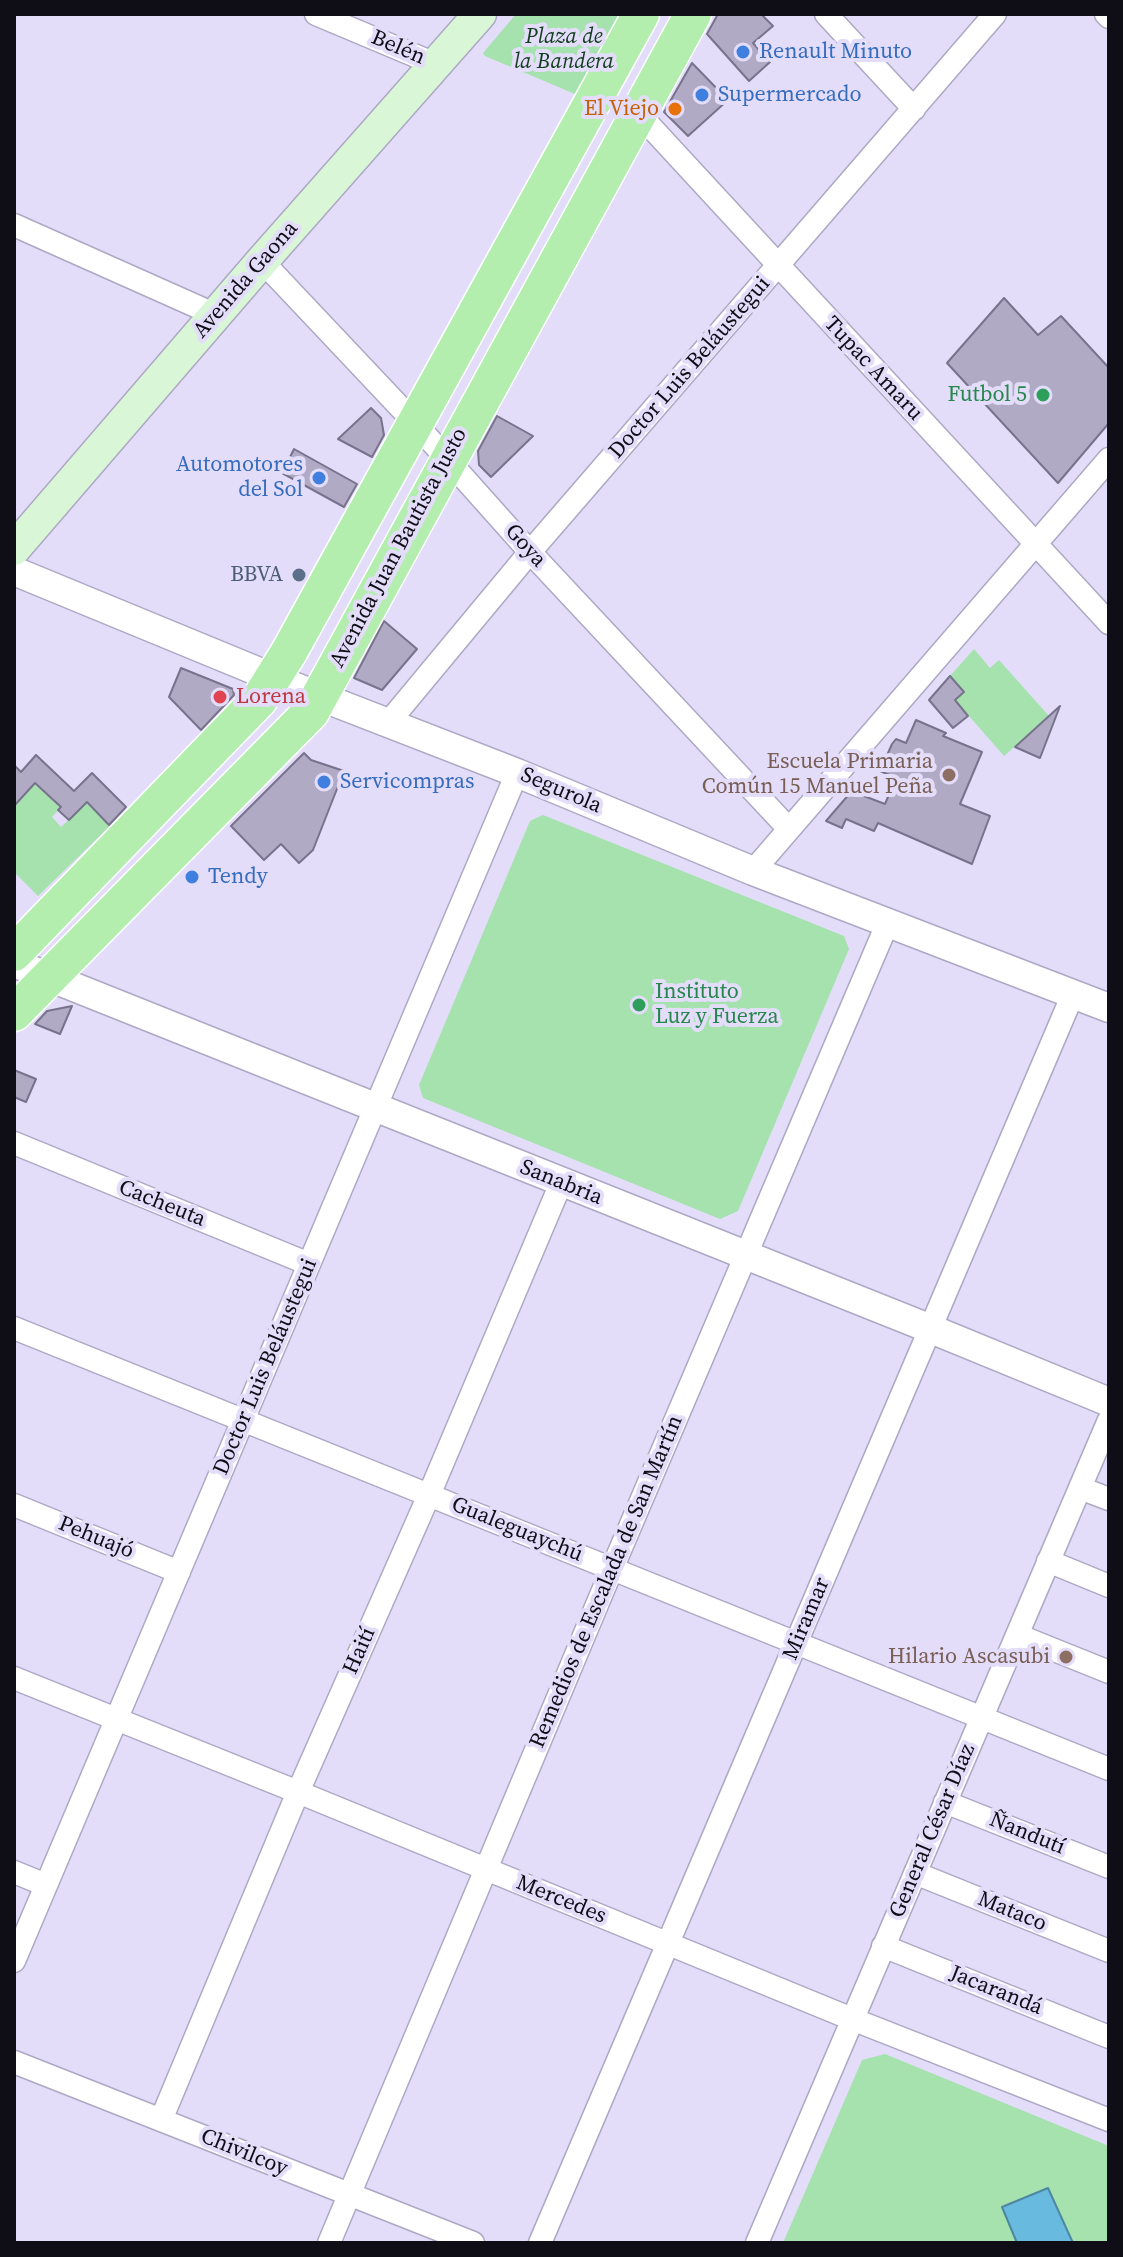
<!DOCTYPE html>
<meta charset="utf-8">
<style>
body{margin:0}
#map{position:relative;width:1123px;height:2257px;overflow:hidden;background:#e3ddfa;font-family:"Source Serif 4",serif}
canvas{display:block}
.frame{position:absolute;inset:0;border:16px solid #0f0d16;pointer-events:none}
</style>
<div id="map">
<canvas width="1123" height="2257"></canvas>
<div class="frame"></div>
</div>
<script>
const c = document.querySelector('canvas').getContext('2d');
c.lineJoin = 'round';
function fillPath(path, color) { c.fillStyle = color; c.fill(path, 'evenodd'); }
const poly = rows => new Path2D(rows.map(r => 'M' + r).join(''));
function strokePath(path, color, width, dash) { c.strokeStyle = color; c.lineWidth = width; c.lineCap = dash ? 'butt' : 'round'; c.setLineDash(dash || []); c.stroke(path); }
function drawText(font, color, halo, rows, align = 'center') {
  c.font = font + ' "Source Serif 4",serif'; c.lineWidth = 8; c.setLineDash([]); c.textBaseline = 'middle'; c.strokeStyle = halo; c.fillStyle = color; for (const [text, x, y, turn = 0] of rows) {
    c.save(); c.translate(x, y); c.rotate((+turn || 0) * Math.PI / 180); c.textAlign = isNaN(turn) ? turn : align; if (halo) c.strokeText(text, 0, 0); c.fillText(text, 0, 0); c.restore();
  }
}
const green = poly([
 [516,14,629,14,582,97,485,56,483,53],
 [974,649,990,668,999,660,1049,716,1004,756,955,700,964,692,950,676],
 [35,783,61,807,52,817,61,827,87,802,110,826,38,896,14,872,14,806],
 [543,815,844,936,849,949,738,1211,720,1219,423,1098,419,1085,530,821],
 [885,2054,1109,2146,1109,2243,783,2243,862,2060]
]);
const water = poly([
 [1048,2188,1073,2243,1017,2243,1002,2207,1048,2188]
]);
const building = poly([
 [718,14,761,14,773,26,753,43,770,62,749,81,707,34,718,14],
 [692,63,728,100,688,136,664,112,692,63],
 [1004,298,1038,335,1061,316,1109,368,1109,423,1058,483,947,363,1004,298],
 [371,408,381,418,384,435,372,457,338,439,371,408],
 [497,416,533,436,491,477,479,465,478,451,497,416],
 [294,449,357,484,344,507,282,473,294,449],
 [384,621,417,649,382,690,354,678,384,621],
 [181,668,233,689,234,695,201,730,169,697,181,668],
 [950,676,964,692,955,700,968,716,953,728,929,700,950,676],
 [1060,706,1040,758,1015,747,1060,706],
 [916,720,946,733,943,736,982,752,960,804,990,816,972,864,878,823,874,831,846,819,842,828,826,821,857,785,859,786,856,793,885,804,896,778,880,771,892,744,896,739,906,743,916,720],
 [304,753,311,760,344,771,313,850,299,863,281,844,264,860,231,826,304,753],
 [36,755,74,791,92,773,126,807,109,825,87,802,69,820,58,810,61,807,35,783,14,806,14,765,21,772,36,755],
 [72,1006,60,1034,35,1024,47,1011,72,1006],
 [14,1070,36,1079,26,1102,14,1097,14,1070]
]);
const minor = poly([
 [316,14,435,64],
 [826,14,914,109],
 [1106,14,1109,17],
 [638,113,1109,623],
 [14,225,216,315],
 [262,261,414,422,530,552,789,829],
 [388,723,530,552,995,14],
 [753,871,1109,459],
 [14,1143,309,1264],
 [14,1328,1109,1769],
 [1080,1488,1109,1499],
 [14,1505,179,1572],
 [1048,1561,1109,1586],
 [1017,1635,1109,1672],
 [14,1678,298,1792,852,2019,1109,2120],
 [945,1802,1109,1867],
 [14,1872,46,1885],
 [915,1873,1109,1951],
 [883,1946,1109,2037],
 [14,1961,517,773],
 [14,2062,473,2243],
 [161,2120,298,1792,429,1495,561,1183],
 [329,2243,612,1569,888,922],
 [540,2243,1073,994],
 [757,2243,1109,1420]
]);
const tertiary = poly([
 [14,571,298,688,517,773,753,871,1109,1008],
 [14,963,931,1329,1109,1402]
]);
const secondary = poly([
 [14,549,262,261,480,14]
]);
const primary = poly([
 [14,953,259,700,289,652,641,14],
 [14,1013,311,712,693,14]
]);
const markers = [
 [743,52,8,"#3f7fe0"],
 [702,95,8,"#3f7fe0"],
 [675,109,8,"#e8710a"],
 [1043,395,8,"#2e9e5b"],
 [319,478,8,"#3f7fe0"],
 [299,575,8,"#5c6f8a"],
 [220,697,8,"#e0444e"],
 [949,775,8,"#8d6e63"],
 [324,782,8,"#3f7fe0"],
 [192,877,8,"#3f7fe0"],
 [639,1005,8,"#2e9e5b"],
 [1066,1657,8,"#8d6e63"]
];
const parkNames = [
 ["Plaza de",564,37],
 ["la Bandera",564,62]
];
const streetNames = [
 ["Belén",398,48,23],
 ["Avenida Gaona",246,280,-49],
 ["Doctor Luis Beláustegui",690,368,-49],
 ["Tupac Amaru",873,369,47],
 ["Goya",525,546,48],
 ["Avenida Juan Bautista Justo",399,548,-62],
 ["Segurola",561,791,23],
 ["Sanabria",561,1183,22],
 ["Cacheuta",162,1204,22],
 ["Doctor Luis Beláustegui",266,1367,-67],
 ["Gualeguaychú",517,1530,22],
 ["Pehuajó",96,1538,22],
 ["Remedios de Escalada de San Martín",607,1582,-67],
 ["Miramar",807,1619,-67],
 ["Haití",360,1651,-66],
 ["General César Díaz",933,1831,-67],
 ["Ñandutí",1027,1834,22],
 ["Mercedes",561,1900,22],
 ["Mataco",1012,1912,22],
 ["Jacarandá",996,1991,22],
 ["Chivilcoy",244,2153,22]
];
const shopNames = [
 ["Renault Minuto",759,52],
 ["Supermercado",718,95],
 ["Automotores",303,465,"right"],
 ["del Sol",303,490,"right"],
 ["Servicompras",340,782],
 ["Tendy",208,877]
];
const foodNames = [
 ["El Viejo",659,109]
];
const leisureNames = [
 ["Futbol 5",1027,395],
 ["Instituto",655,992,"left"],
 ["Luz y Fuerza",655,1017,"left"]
];
const serviceNames = [
 ["BBVA",283,575]
];
const healthNames = [
 ["Lorena",236,697]
];
const educationNames = [
 ["Escuela Primaria",933,762],
 ["Común 15 Manuel Peña",933,787],
 ["Hilario Ascasubi",1050,1657]
];
fillPath(green, '#a5e2ae');
fillPath(water, '#68bbde');
strokePath(water, '#4d87a2', 2);
fillPath(building, '#b0aac5');
strokePath(building, '#78738c', 2);
strokePath(minor, '#ada8c3', 25);
strokePath(tertiary, '#ada8c3', 31);
strokePath(secondary, '#ada8c3', 35);
strokePath(primary, '#fff', 39);
strokePath(minor, '#fff', 22);
strokePath(tertiary, '#fff', 28);
strokePath(secondary, '#d9f7d7', 32);
strokePath(primary, '#b3eeaf', 36);
for (const [x, y, r, color] of markers) { const dot = new Path2D(); dot.arc(x, y, r, 0, 2 * Math.PI); c.fillStyle = color; c.fill(dot); strokePath(dot, '#e3ddfa', 3); }
drawText('italic 22px', '#113d1c', '#e3ddfa', parkNames);
drawText('22px', '#0f0d16', '#e3ddfa', streetNames);
drawText('22px', '#366cbe', '#e3ddfa', shopNames, 'left');
drawText('22px', '#c56008', '#e3ddfa', foodNames, 'right');
drawText('22px', '#27864d', '#e3ddfa', leisureNames, 'right');
drawText('22px', '#4e5e75', '#e3ddfa', serviceNames, 'right');
drawText('22px', '#be3a42', '#e3ddfa', healthNames, 'left');
drawText('22px', '#785e54', '#e3ddfa', educationNames, 'right');
</script>
